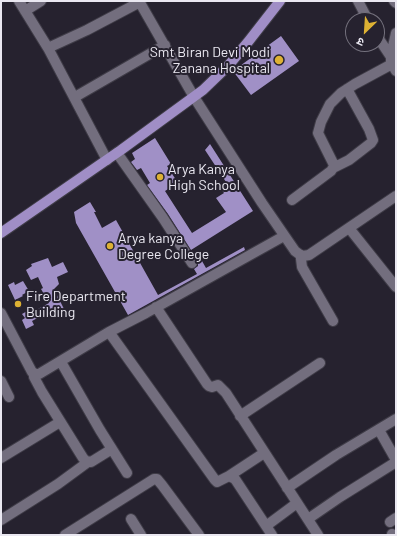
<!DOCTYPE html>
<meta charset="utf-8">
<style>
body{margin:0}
#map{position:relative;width:397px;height:536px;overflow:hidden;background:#26222f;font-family:Barlow,"Noto Sans Devanagari",sans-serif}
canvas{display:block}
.frame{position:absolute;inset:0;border:2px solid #eae8f1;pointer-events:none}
.north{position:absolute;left:345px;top:12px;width:40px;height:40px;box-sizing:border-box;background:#26222f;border:1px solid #74717d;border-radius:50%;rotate:205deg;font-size:11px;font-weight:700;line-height:16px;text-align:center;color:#eae8f1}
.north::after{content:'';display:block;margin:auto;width:14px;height:18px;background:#ddb133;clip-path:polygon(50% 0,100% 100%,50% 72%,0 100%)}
</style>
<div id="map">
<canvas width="397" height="536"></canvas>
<div class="frame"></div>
<div class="north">उ</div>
</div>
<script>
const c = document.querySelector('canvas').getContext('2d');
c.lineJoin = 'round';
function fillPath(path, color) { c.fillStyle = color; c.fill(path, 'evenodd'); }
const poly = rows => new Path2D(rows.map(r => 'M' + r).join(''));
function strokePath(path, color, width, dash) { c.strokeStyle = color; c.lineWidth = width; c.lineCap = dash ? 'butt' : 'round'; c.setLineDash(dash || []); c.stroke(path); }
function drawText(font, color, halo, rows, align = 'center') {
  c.font = font + ' Barlow,sans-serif'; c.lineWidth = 4; c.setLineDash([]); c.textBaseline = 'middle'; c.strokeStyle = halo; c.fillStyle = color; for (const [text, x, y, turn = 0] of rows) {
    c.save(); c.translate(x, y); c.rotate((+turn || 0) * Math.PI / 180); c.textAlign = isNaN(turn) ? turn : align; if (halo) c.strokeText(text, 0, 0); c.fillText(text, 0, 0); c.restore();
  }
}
const building = poly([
 [281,36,299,61,251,95,233,71],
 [155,138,171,164,167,166,178,183,165,191,192,233,226,212,216,198,224,193,219,186,226,182,205,150,210,144,253,211,191,250,168,214,147,185,150,183,141,168,137,170,131,162,135,159,132,153],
 [90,202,96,212,94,212,102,228,116,220,158,295,197,274,194,269,198,266,198,263,202,261,206,268,244,247,245,250,128,315,76,223,74,212],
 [48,258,52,267,63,262,68,272,57,277,59,284,54,289,65,311,56,315,54,313,44,318,43,315,32,321,34,325,26,329,22,320,25,318,22,314,29,310,31,313,49,303,41,289,43,288,38,277,31,280,26,270,32,266,31,264],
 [23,281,29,291,22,295,23,296,15,300,8,285,14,282,15,285]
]);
const minor = poly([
 [19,1,48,48,107,160],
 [139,1,194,97,262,203,295,251,299,254,303,256,309,255,396,196],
 [358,1,368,20],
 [394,1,396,3],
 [25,11,41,1],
 [396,33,391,55,391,61,393,66,396,71],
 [377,36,391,57],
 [48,48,87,30,140,2],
 [75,97,165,45],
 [117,153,163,218,192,263],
 [333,168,349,160,371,143,373,140,369,129,347,89],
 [292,200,331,171,333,168,334,166,333,163,318,133,321,122,330,104,341,93,355,84,392,64],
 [349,228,396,287],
 [301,255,301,259,302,267,333,321],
 [156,307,207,384,209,386,212,387,218,385,226,393,318,535],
 [1,313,32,372,35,374,39,374,109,332,146,313,284,236],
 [109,332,215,480,217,482,229,476,235,479,272,535],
 [61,362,100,430,127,473],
 [34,373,34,377,42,392,83,458,86,461,91,462,112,449],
 [1,381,9,397],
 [240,416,320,363],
 [379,430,396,460],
 [1,458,60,422],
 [229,476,264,453],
 [287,488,336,455,396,419],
 [131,519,141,535],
 [308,519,340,497,396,462],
 [1,520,58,484,88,462],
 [390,522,396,518],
 [266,526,297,503],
 [392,534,393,535],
 [65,535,154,479,157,479,162,485,199,535]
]);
const major = poly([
 [1,233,121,150,203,90,228,66,248,42,280,1]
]);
const markers = [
 [279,60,5,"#ddb133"],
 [160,177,4,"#ddb133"],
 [110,246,4,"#ddb133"],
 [18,304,4,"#ddb133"]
];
const poiNames = [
 ["Smt Biran Devi Modi",270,52,"right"],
 ["Zanana Hospital",270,68,"right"],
 ["Arya Kanya",168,169],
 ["High School",168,185],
 ["Arya kanya",118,238],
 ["Degree College",118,254],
 ["Fire Department",26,296],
 ["Building",26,312]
];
fillPath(building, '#a090c6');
strokePath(minor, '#3f3c47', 12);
strokePath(major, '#3f3c47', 12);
strokePath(minor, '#736e7e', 10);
strokePath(major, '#a08ec6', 10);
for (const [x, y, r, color] of markers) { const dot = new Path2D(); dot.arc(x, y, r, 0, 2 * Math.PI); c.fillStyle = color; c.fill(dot); strokePath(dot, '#26222f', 1.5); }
drawText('14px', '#eae8f1', '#26222f', poiNames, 'left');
</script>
